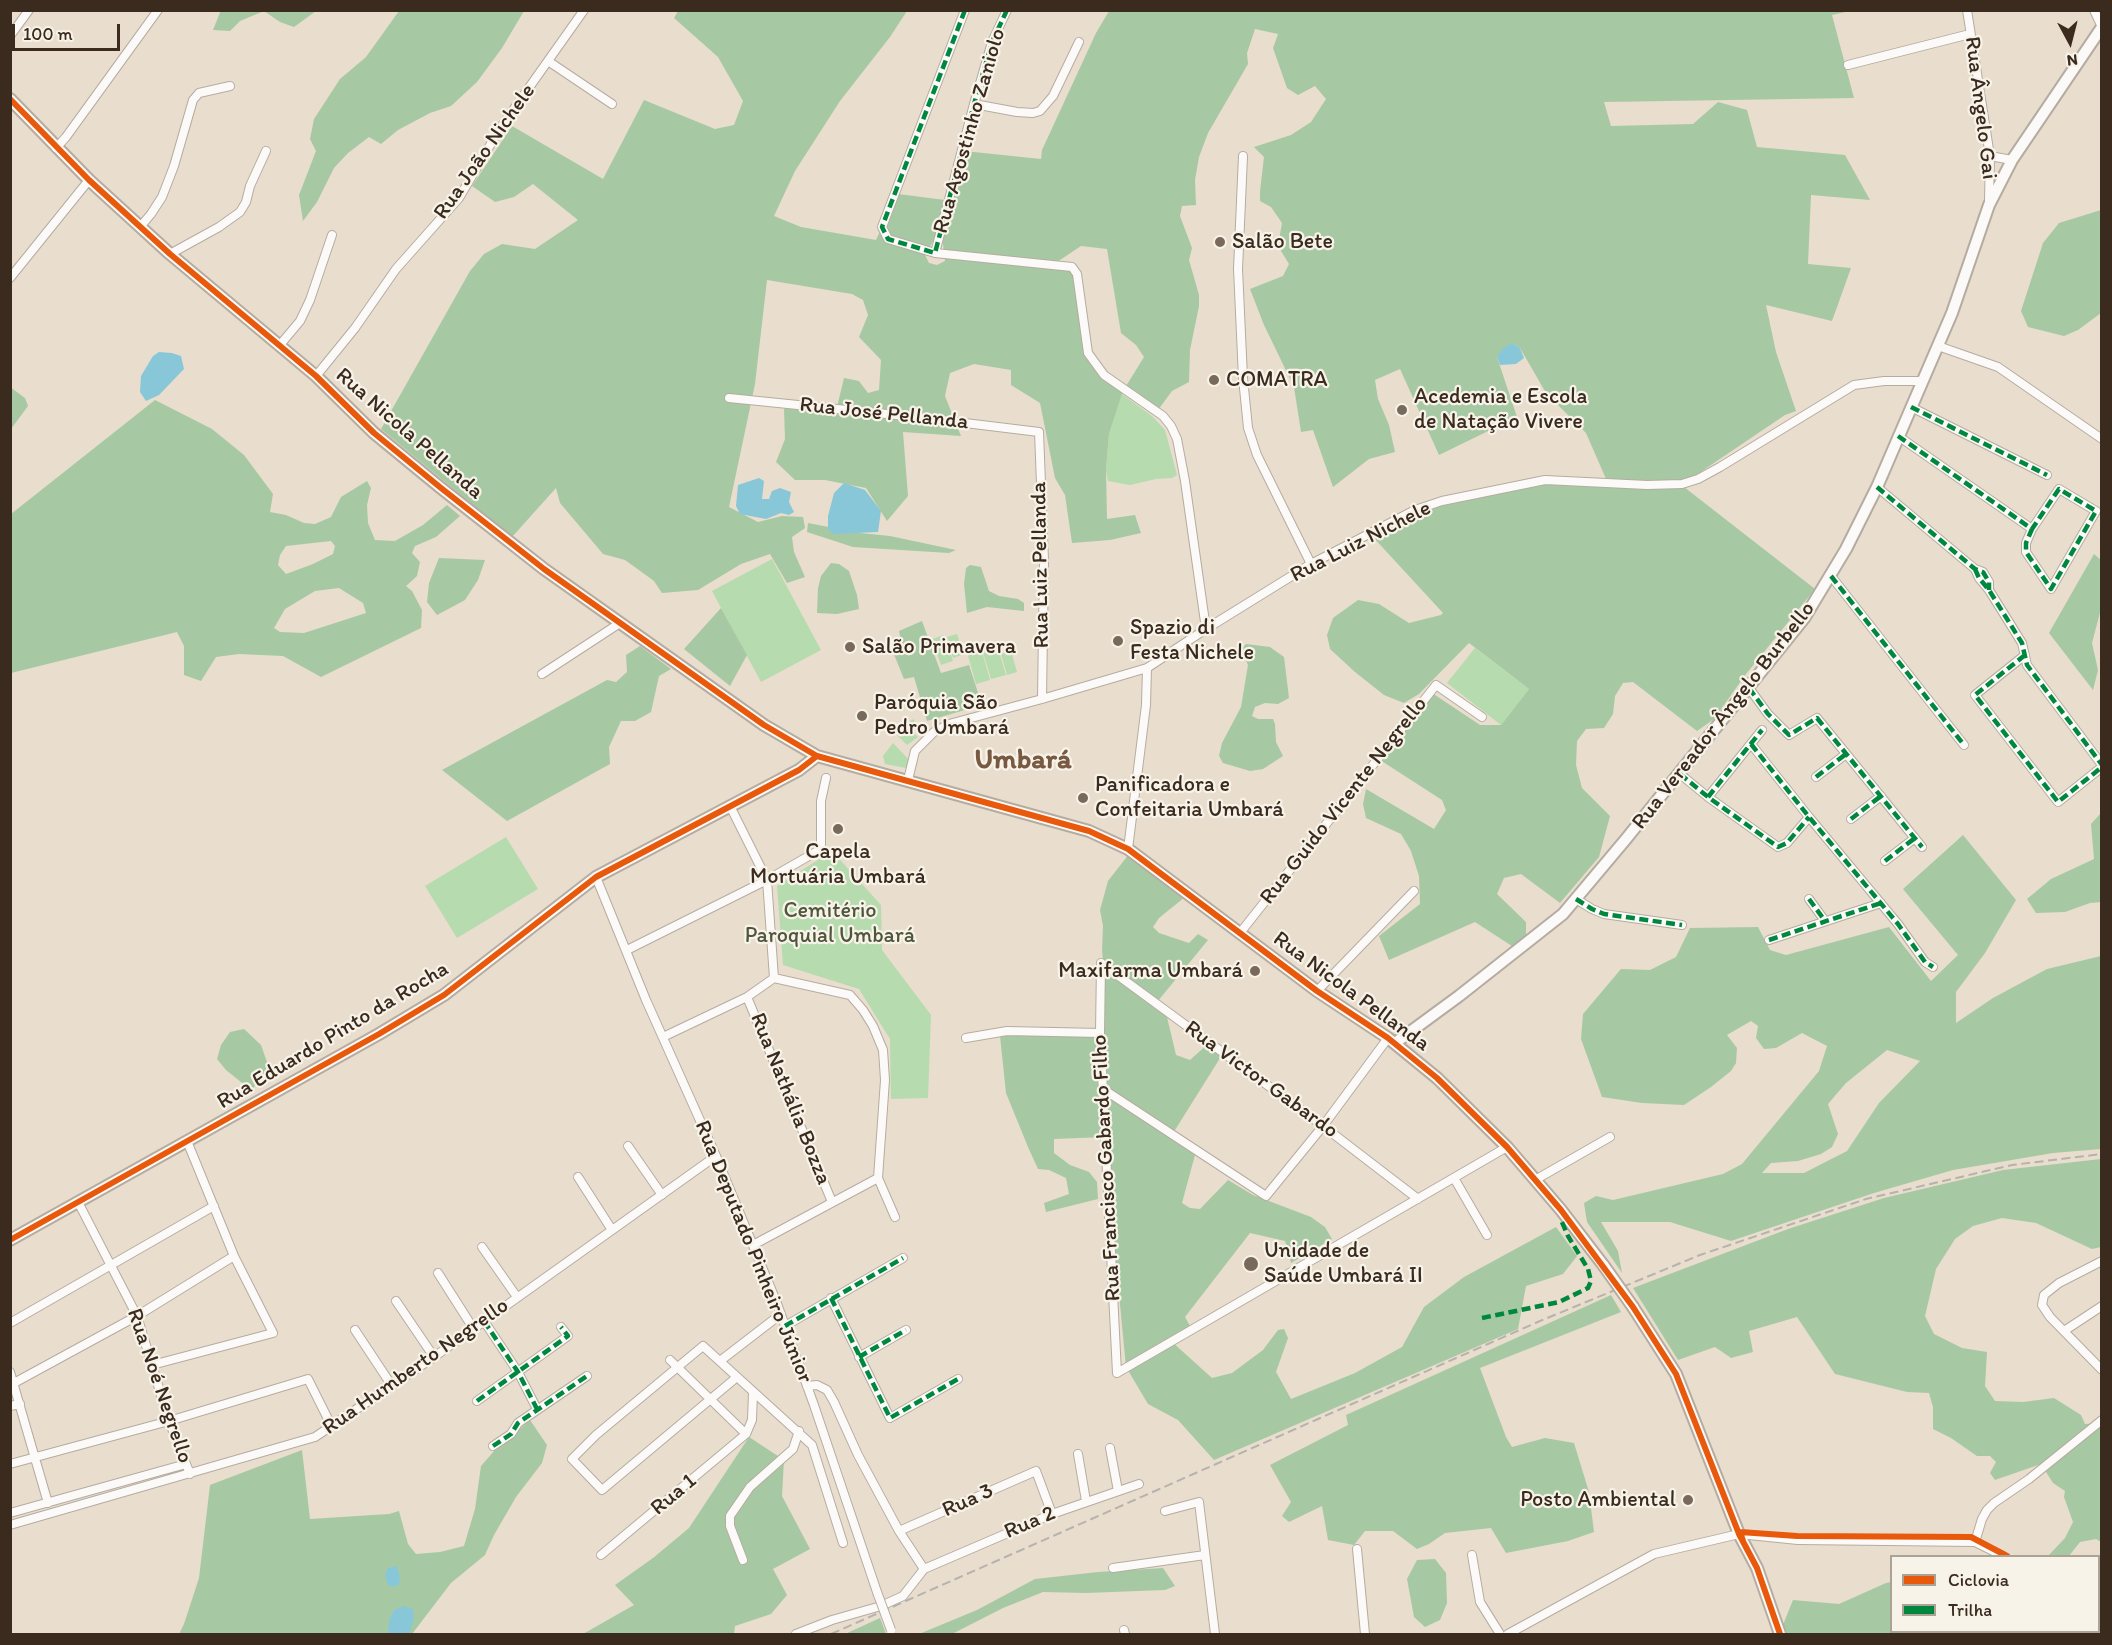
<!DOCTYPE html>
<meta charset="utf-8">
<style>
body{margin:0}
#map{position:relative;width:2112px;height:1645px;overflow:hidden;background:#e9ddcd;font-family:Itim,sans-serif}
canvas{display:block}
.frame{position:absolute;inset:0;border:12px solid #3b2a1e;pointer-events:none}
.legend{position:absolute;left:1890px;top:1555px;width:210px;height:78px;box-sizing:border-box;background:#f7f3e8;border:2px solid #aca397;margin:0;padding:8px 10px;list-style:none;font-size:18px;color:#3b2a1e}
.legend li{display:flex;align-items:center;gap:12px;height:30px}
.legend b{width:30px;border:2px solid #aca397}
.north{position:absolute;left:2040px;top:12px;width:60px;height:60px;-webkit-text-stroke:4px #f7f3e8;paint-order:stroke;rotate:173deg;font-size:16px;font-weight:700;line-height:24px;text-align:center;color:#3b2a1e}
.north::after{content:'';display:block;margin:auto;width:21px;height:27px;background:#3b2a1e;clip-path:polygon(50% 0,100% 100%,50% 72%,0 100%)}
.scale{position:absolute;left:12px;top:24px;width:108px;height:27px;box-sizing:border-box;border:3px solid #3b2a1e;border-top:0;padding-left:8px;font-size:18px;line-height:21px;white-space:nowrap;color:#3b2a1e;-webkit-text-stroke:4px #f7f3e8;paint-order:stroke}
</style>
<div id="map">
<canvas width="2112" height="1645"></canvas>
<div class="frame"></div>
<ul class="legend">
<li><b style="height:8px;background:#e8590c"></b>Ciclovia</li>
<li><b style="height:8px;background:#00873e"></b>Trilha</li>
</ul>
<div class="north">N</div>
<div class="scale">100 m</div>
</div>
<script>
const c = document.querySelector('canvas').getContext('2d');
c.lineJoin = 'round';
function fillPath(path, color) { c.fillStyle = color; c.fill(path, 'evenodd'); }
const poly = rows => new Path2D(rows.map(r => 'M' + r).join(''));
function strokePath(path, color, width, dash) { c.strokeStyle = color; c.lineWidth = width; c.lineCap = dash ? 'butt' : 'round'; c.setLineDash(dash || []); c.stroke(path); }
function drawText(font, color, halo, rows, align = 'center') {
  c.font = font + ' Itim,sans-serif'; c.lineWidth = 4.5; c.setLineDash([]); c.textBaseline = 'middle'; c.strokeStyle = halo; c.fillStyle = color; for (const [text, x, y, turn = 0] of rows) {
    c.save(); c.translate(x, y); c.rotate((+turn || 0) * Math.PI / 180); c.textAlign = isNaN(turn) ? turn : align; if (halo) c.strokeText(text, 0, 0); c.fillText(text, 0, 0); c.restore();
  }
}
const green = poly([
 [1122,394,1152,416,1165,430,1177,475,1172,478,1156,479,1130,485,1108,481,1106,470,1109,434],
 [772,559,821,650,761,682,712,591],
 [957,634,964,654,953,658,947,637],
 [944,635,953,661,941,665,932,639],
 [997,645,1006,675,991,679,982,649],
 [981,648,990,680,976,684,967,652],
 [1475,648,1529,689,1501,725,1447,683],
 [1011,651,1017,672,1007,675,1001,654],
 [914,719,915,724,910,730,918,737,907,745,892,730],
 [893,743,911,762,906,768,885,764,883,756],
 [506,837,538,889,457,938,425,886],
 [832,851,881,905,882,950,931,1015,928,1098,891,1099,890,1039,859,989,783,965,777,886]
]);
const forest = poly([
 [221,10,316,10,316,11,294,27,280,22,264,11,240,21,230,31,213,30],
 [399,11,524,11,502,48,477,82,451,106,430,113,398,130,381,144,369,137,348,153,334,168,317,202,303,221,299,195,316,151,310,139,314,119,340,79,366,57],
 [678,11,907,11,890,37,840,101,795,171,774,216,801,227,876,240,898,194,945,200,936,236,925,255,929,263,937,265,945,261,942,236,964,151,1041,159,1042,150,1096,33,1109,11,1850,11,1832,15,1854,98,1604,102,1611,126,1693,124,1718,102,1747,110,1757,147,1845,155,1870,200,1811,195,1808,264,1851,268,1832,321,1766,305,1776,352,1796,411,1785,415,1702,471,1684,487,1815,589,1746,674,1714,719,1697,731,1633,682,1623,683,1615,696,1613,714,1604,728,1586,729,1577,741,1576,765,1582,788,1610,816,1599,857,1560,903,1521,874,1504,878,1497,894,1526,922,1526,936,1515,948,1475,922,1389,960,1379,936,1420,904,1419,876,1411,851,1401,834,1366,818,1363,804,1366,789,1434,829,1446,810,1442,800,1380,760,1432,693,1480,725,1501,725,1529,689,1469,643,1419,694,1404,703,1384,695,1355,672,1330,649,1327,635,1333,618,1358,600,1379,604,1409,623,1441,615,1443,613,1372,536,1413,515,1445,503,1529,485,1549,483,1610,488,1586,433,1546,393,1520,348,1512,343,1497,357,1517,417,1439,455,1400,369,1375,380,1378,399,1389,425,1395,452,1369,459,1333,487,1313,430,1301,432,1294,387,1264,325,1250,289,1283,276,1289,264,1278,246,1282,223,1271,207,1260,201,1260,191,1264,157,1254,147,1291,135,1311,122,1326,99,1315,86,1298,95,1287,88,1273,48,1278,34,1255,29,1247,53,1248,64,1208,133,1199,157,1195,180,1196,205,1182,206,1180,216,1192,248,1189,260,1199,295,1199,306,1190,350,1189,382,1172,391,1158,410,1123,391,1109,434,1106,470,1107,519,1135,515,1141,533,1110,540,1072,543,1065,495,1055,478,1040,403,1011,385,1011,370,974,364,950,373,945,396,961,436,903,432,908,496,887,521,866,488,825,480,795,480,776,462,785,439,784,409,795,403,837,407,844,378,859,381,868,393,879,390,881,360,859,337,868,315,863,300,852,294,767,280,755,384,729,507,758,522,782,516,803,517,805,528,792,537,794,552,805,577,787,583,770,554,741,564,698,590,662,593,654,581,625,560,603,554,560,503,556,488,512,537,381,429,470,271,484,254,502,244,535,249,578,220,533,184,514,197,495,202,472,186,512,126,603,179,644,100,715,129,734,125,743,101,718,57,674,18],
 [1081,246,1107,249,1121,333,1136,345,1144,357,1123,391,1088,356,1076,276,1069,269,1057,262],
 [2101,210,2101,313,2078,330,2064,336,2028,327,2021,311,2043,243,2059,223],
 [10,387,25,398,28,406,11,429],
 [155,400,212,429,244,455,273,494,270,512,286,515,304,523,315,524,331,517,341,497,367,481,371,488,367,505,368,523,375,540,395,541,423,525,447,505,460,516,436,537,415,546,412,553,420,562,417,576,406,586,412,591,422,610,421,628,321,677,283,656,239,654,216,657,201,681,184,675,184,646,177,632,11,673,11,514],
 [331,541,335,546,333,554,313,564,286,574,278,565,280,555,286,546],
 [339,588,363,603,366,613,304,633,280,632,274,628,285,609,315,591],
 [808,523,860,533,890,536,956,550,949,553,853,547,807,532],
 [2094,554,2101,560,2102,605,2092,643,2098,670,2093,690,2049,633],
 [439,558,485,560,478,580,465,600,437,615,427,602,429,583],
 [831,563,839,564,849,571,857,595,859,609,837,614,817,613,818,588,821,576],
 [970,565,981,567,989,591,999,596,1018,599,1024,603,1024,611,987,607,967,613,964,584,966,568],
 [721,608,747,655,730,686,684,649],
 [922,621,941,673,969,665,982,705,927,721,914,677,904,679,893,652,903,650,899,631],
 [1246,644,1270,647,1284,657,1289,698,1278,704,1265,703,1255,707,1252,716,1258,719,1273,719,1275,724,1276,742,1283,756,1263,769,1250,771,1223,763,1219,756,1222,743,1241,707,1248,665,1241,649],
 [640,646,671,669,659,676,651,712,635,721,621,721,609,747,610,764,507,821,442,770,607,680,616,682,627,672,626,655],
 [2101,813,2101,902,2090,903,2065,912,2036,913,2027,899,2051,879,2094,859,2091,824],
 [1963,835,2016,900,1985,953,1956,992,1956,1023,1993,998,2047,969,2101,956,2101,1149,2053,1153,1953,1170,1874,1193,1731,1241,1670,1222,1601,1222,1618,1251,1622,1273,1587,1222,1584,1203,1596,1196,1613,1200,1723,1174,1742,1164,1819,1071,1827,1046,1802,1033,1776,1048,1764,1049,1756,1038,1758,1026,1751,1021,1727,1035,1737,1048,1736,1063,1731,1071,1711,1087,1684,1105,1642,1103,1602,1097,1581,1039,1583,1014,1621,969,1650,970,1676,957,1690,928,1758,927,1770,950,1786,955,1889,927,1931,981,1958,955,1903,889],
 [1887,1050,1920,1061,1879,1103,1847,1151,1804,1173,1762,1173,1771,1163,1798,1161,1821,1154,1832,1147,1838,1134,1828,1104,1846,1083],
 [1129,854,1185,897,1159,918,1153,927,1159,933,1189,943,1198,934,1208,940,1153,1007,1167,1017,1176,1055,1190,1060,1208,1044,1222,1055,1170,1138,1195,1155,1182,1203,1190,1208,1200,1209,1228,1180,1253,1195,1311,1217,1325,1227,1332,1239,1291,1263,1285,1241,1250,1233,1185,1317,1190,1326,1171,1341,1212,1378,1232,1373,1263,1350,1278,1330,1284,1329,1288,1338,1276,1372,1291,1399,1355,1373,1402,1347,1424,1307,1464,1277,1556,1227,1577,1256,1563,1274,1526,1286,1518,1329,1214,1460,1178,1420,1148,1404,1126,1367,1104,1137,1054,1139,1054,1153,1070,1165,1089,1172,1097,1182,1098,1199,1046,1212,1044,1203,1069,1194,1066,1178,1049,1170,1038,1169,1028,1147,1006,1093,1000,1036,1101,1034,1104,973,1102,950,1103,926,1100,910,1108,881],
 [244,1029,261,1045,268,1065,263,1078,251,1090,226,1070,217,1059,221,1045,230,1032],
 [2101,1159,2101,1247,2092,1249,2036,1223,2002,1218,1973,1226,1955,1239,1936,1269,1925,1316,1934,1334,1962,1348,1987,1352,1985,1386,1995,1401,2023,1402,2054,1398,2081,1415,2085,1424,2101,1423,2101,1542,2096,1539,2080,1542,2069,1556,2048,1556,2065,1538,2073,1522,2064,1497,2065,1491,2053,1483,2041,1464,1995,1480,1990,1473,1996,1462,1990,1456,1977,1456,1951,1438,1933,1429,1933,1407,1929,1393,1907,1392,1835,1374,1797,1317,1749,1331,1753,1352,1731,1358,1715,1347,1678,1360,1633,1288,1788,1229,1884,1198,2003,1170],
 [1611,1295,1621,1312,1480,1368,1506,1437,1512,1447,1545,1438,1574,1443,1589,1492,1594,1532,1568,1541,1506,1553,1491,1528,1445,1533,1429,1544,1417,1549,1393,1531,1365,1531,1354,1545,1328,1540,1322,1506,1289,1522,1282,1516,1291,1502,1270,1465,1348,1425,1346,1415],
 [530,1420,547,1445,542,1463,516,1497,494,1535,485,1555,451,1583,412,1634,179,1634,184,1624,199,1578,210,1485,302,1450,310,1519,389,1514,399,1511,408,1544,416,1554,440,1552,464,1546,475,1509,481,1466,495,1450],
 [749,1437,784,1460,782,1496,810,1549,773,1569,787,1595,771,1614,735,1626,734,1634,583,1634,634,1605,615,1585,653,1558,689,1528],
 [1435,1559,1446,1573,1447,1603,1440,1620,1425,1627,1414,1617,1407,1579,1417,1560],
 [1163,1568,1175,1586,1165,1590,1086,1593,1043,1592,1003,1608,952,1634,919,1634,977,1610,1035,1579,1098,1572],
 [1891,1582,1892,1632,2098,1632,2099,1609,2102,1611,2101,1634,1786,1634,1783,1625,1793,1600,1839,1604,1886,1583],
 [880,1618,886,1634,845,1634]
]);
const water = poly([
 [1512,343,1520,348,1524,358,1516,364,1500,365,1497,357,1502,349],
 [159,352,172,353,181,356,184,369,159,395,146,401,140,392,141,376,153,356],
 [759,478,764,481,762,499,769,499,772,491,780,488,791,492,789,502,794,512,789,515,781,513,766,519,740,514,736,506,738,485],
 [844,483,865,490,881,511,878,532,834,534,828,529,828,516,834,493],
 [397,1566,400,1578,399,1585,390,1587,387,1583,385,1574,388,1568],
 [404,1606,413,1609,414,1617,411,1629,408,1634,388,1634,389,1620,394,1610]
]);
const minor = poly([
 [965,10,882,227,888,239,935,253,1072,267,1077,274,1088,353,1104,375,1163,416,1171,426,1177,439,1185,481,1206,629],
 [1967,10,1990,156,1989,200],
 [2094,10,2102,27],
 [10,36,29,10],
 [548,61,612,104],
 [1848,65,1970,34],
 [974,104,1017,112,1033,113,1040,111,1053,96,1079,42],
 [56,148,66,137,158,10],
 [1243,156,1238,269,1243,378,1248,428,1257,455,1311,564],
 [1990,156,2012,160],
 [140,227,151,214,162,197,174,166,193,100,199,93,230,86],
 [935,253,974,104,992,42,1007,10],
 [170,254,219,227,240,212,246,202,250,186,266,151],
 [10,278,89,180],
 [279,346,300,321,310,300,332,235],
 [1938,346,1998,367,2102,439],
 [316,376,355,328,396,269,459,198,499,130,584,10],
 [729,398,916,417,1039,432,1044,561,1042,699],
 [1911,407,2047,475],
 [1898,436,2032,529,2059,489,2096,511,2051,589,2026,552,2026,543,2032,529],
 [1877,487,1975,569,1983,572,1989,582,1989,590],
 [1975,569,1979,578,1989,590,2022,643,2027,665,2102,765],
 [1831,576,1964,745],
 [2025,655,1975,695,2058,802,2102,767],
 [542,674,620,623],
 [1749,688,1768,714,1789,735,1817,718,1922,847],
 [1751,744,1809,817,1898,924,1925,962,1933,967],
 [1680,774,1708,797,1778,847,1787,843,1809,817],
 [1816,777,1846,754],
 [908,780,915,751,934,732,949,724,1042,699,1147,668,1206,629,1311,564,1415,510,1442,501,1545,480,1647,485,1682,484,1698,479,1720,467,1854,385,1884,381,1922,381],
 [1708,797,1762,730],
 [730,806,767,880,774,978],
 [1851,819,1881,796],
 [1128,849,1146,705,1147,668],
 [1885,861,1915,838],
 [596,877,646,1000,716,1156,776,1301,814,1405,877,1592],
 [1576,899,1592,909,1604,914,1682,925],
 [1809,899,1825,921],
 [1240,933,1436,685,1482,717],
 [1769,940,1881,903],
 [627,950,767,880,821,849,821,801,826,778],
 [1101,963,1100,1033,1117,1373,1507,1147],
 [1101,963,1323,1126,1418,1199],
 [1317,991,1414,891],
 [747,997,832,1202],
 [663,1037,747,997,774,978,850,995,863,1010,873,1026,883,1050,885,1080,878,1178,895,1217],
 [966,1038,1007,1031,1100,1033],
 [1103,1089,1266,1196,1323,1126,1388,1038],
 [628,1146,662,1195],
 [578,1177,612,1230],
 [1454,1178,1487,1235],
 [1535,1180,1610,1137],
 [78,1202,137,1316,169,1421,190,1474],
 [753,1245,878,1178],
 [482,1247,517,1297],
 [2102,1261,2059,1283,2044,1295,2042,1305,2050,1317,2102,1370],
 [438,1273,473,1328],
 [831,1298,890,1418,958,1379],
 [396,1301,434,1357],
 [484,1321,518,1372,537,1409],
 [10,1323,214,1206],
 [785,1326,903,1258],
 [355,1330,392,1386],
 [2064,1331,2102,1306],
 [859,1357,906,1330],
 [670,1360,746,1434],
 [720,1361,781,1314],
 [152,1365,273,1333,234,1256,187,1141],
 [10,1372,48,1503],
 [737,1377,602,1490,572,1459,596,1435,703,1346,812,1445,843,1543],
 [14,1383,137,1316,234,1256],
 [807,1386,817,1385,827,1390,834,1402,858,1455,899,1531,924,1569],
 [477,1401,568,1336,561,1327],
 [10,1406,20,1404],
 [493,1446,511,1434,518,1423,587,1376],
 [1110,1448,1118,1491],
 [1078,1454,1086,1501],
 [10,1464,169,1421,308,1379,331,1425],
 [1165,1511,1199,1502,1215,1634],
 [10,1513,186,1464],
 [10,1525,315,1437,434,1357,716,1156],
 [899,1531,1036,1471,1052,1514],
 [1975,1542,1982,1519,1987,1510,1994,1503,2029,1479,2102,1420],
 [1357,1549,1365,1634],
 [601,1555,746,1434,752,1420,753,1393],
 [1472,1555,1480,1602,1500,1634],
 [743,1560,730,1526,730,1516,750,1487,793,1449,799,1431],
 [1113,1568,1205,1555],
 [2098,1579,2102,1575],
 [2098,1605,2102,1607],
 [1124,1630,1125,1634],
 [796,1634,832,1620,881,1606,903,1596,924,1569,1052,1514,1139,1484],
 [1508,1634,1654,1554,1739,1534,1798,1540,1975,1542,2003,1556]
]);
const major = poly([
 [10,99,89,180,170,254,316,376,374,433,441,488,544,569,764,725,817,756,1089,831,1128,849,1317,991,1388,1038,1437,1078,1507,1147,1561,1210,1604,1266],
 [1395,1043,1459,996,1563,914,1626,839,1805,617,1846,549,1877,487,1952,313,1989,205,2012,160,2102,27],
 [10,1240,379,1034,444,995,596,877,799,770,817,756],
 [1633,1307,1676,1374,1739,1534,1757,1568,1780,1634]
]);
const rail = poly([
 [831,1634,1540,1321,1700,1255,1866,1199,2012,1165,2102,1154]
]);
const minorBridge = poly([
 [877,1592,891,1630]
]);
const majorBridge = poly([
 [1604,1266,1633,1307]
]);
const quiet = poly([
 [965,10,882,227,888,239,935,253,974,104,992,42,1007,10],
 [1911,407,2047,475],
 [1898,436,2032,529,2059,489,2096,511,2051,589,2026,552,2026,543,2032,529],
 [1877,487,1975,569,1983,572,1989,582,1989,590],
 [1975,569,1979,578,1989,590,2022,643,2027,665,2102,765],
 [1831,576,1964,745],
 [2025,655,1975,695,2058,802,2102,767],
 [1749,688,1768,714,1789,735,1817,718,1922,847],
 [1751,744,1809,817,1898,924,1925,962,1933,967],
 [1680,774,1708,797,1778,847,1787,843,1809,817],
 [1816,777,1846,754],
 [1708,797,1762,730],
 [1851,819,1881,796],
 [1885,861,1915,838],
 [1576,899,1592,909,1604,914,1682,925],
 [1809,899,1825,921],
 [1769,940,1881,903],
 [831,1298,890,1418,958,1379],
 [1482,1318,1559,1302,1588,1288,1591,1281,1588,1269,1568,1236,1561,1220],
 [484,1321,518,1372,537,1409],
 [785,1326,903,1258],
 [859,1357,906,1330],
 [477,1401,568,1336,561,1327],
 [493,1446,511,1434,518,1423,587,1376]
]);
const cycleway = poly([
 [10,99,89,180,170,254,316,376,374,433,441,488,544,569,764,725,817,756,1089,831,1128,849,1317,991,1388,1038,1437,1078,1507,1147,1561,1210,1633,1307,1676,1374,1739,1534,1757,1568,1780,1634],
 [10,1240,379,1034,444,995,596,877,799,770,817,756],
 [1743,1541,1740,1532,1797,1536,1971,1537,2007,1556]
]);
const markers = [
 [1220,242,6,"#78695b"],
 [1214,380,6,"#78695b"],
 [1402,410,6,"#78695b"],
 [1118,641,6,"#78695b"],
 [850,647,6,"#78695b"],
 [862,716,6,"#78695b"],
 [1083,798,6,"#78695b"],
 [838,829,6,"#78695b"],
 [1255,971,6,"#78695b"],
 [1251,1264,8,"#78695b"],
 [1688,1500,6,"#78695b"]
];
const streetNames = [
 ["Rua Ângelo Gai",1980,108,83],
 ["Rua Agostinho Zaniolo",970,131,-74],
 ["Rua João Nichele",485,152,-55],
 ["Rua José Pellanda",884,414,6],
 ["Rua Nicola Pellanda",409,434,41],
 ["Rua Luiz Nichele",1361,542,-27],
 ["Rua Luiz Pellanda",1041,565,-91],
 ["Rua Vereador Ângelo Burbello",1724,716,-52],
 ["Rua Guido Vicente Negrello",1344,801,-52],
 ["Rua Nicola Pellanda",1351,992,36],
 ["Rua Eduardo Pinto da Rocha",333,1036,-31],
 ["Rua Victor Gabardo",1261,1080,36],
 ["Rua Nathália Bozza",790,1099,68],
 ["Rua Francisco Gabardo Filho",1107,1168,-93],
 ["Rua Deputado Pinheiro Júnior",753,1252,68],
 ["Rua Humberto Negrello",416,1367,-35],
 ["Rua Noé Negrello",159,1386,71],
 ["Rua 1",674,1495,-40],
 ["Rua 3",968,1501,-24],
 ["Rua 2",1030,1523,-23]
];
const poiNames = [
 ["Salão Bete",1232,242],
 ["COMATRA",1226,380],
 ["Acedemia e Escola",1414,397],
 ["de Natação Vivere",1414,422],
 ["Spazio di",1130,628],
 ["Festa Nichele",1130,653],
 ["Salão Primavera",862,647],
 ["Paróquia São",874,703],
 ["Pedro Umbará",874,728],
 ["Panificadora e",1095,785],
 ["Confeitaria Umbará",1095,810],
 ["Capela",838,852,"center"],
 ["Mortuária Umbará",838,877,"center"],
 ["Maxifarma Umbará",1243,971,"right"],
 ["Unidade de",1264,1251],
 ["Saúde Umbará II",1264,1276],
 ["Posto Ambiental",1676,1500,"right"]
];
const parkNames = [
 ["Cemitério",830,911],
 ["Paroquial Umbará",830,936]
];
const districtNames = [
 ["Umbará",1023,761]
];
fillPath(green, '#b5dbaf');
fillPath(forest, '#a6c9a3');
fillPath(water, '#88c7d8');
strokePath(minor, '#b5aca1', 10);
strokePath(major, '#b5aca1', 14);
strokePath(minor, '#fcfaf8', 8);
strokePath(major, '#fcfaf8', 10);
strokePath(rail, '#b6b2ae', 2, [9, 4.5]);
strokePath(minorBridge, '#b5aca1', 10, []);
strokePath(majorBridge, '#b5aca1', 14, []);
strokePath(minorBridge, '#fcfaf8', 8);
strokePath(majorBridge, '#fcfaf8', 10);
strokePath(quiet, '#00873e', 4.5, [9, 4.5]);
strokePath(cycleway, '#e8590c', 6);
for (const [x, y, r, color] of markers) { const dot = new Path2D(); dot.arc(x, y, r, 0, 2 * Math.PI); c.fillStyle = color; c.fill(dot); strokePath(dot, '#f7f3e8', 2); }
drawText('22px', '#3b2a1e', '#f7f3e8', streetNames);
drawText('22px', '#3b2a1e', '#f7f3e8', poiNames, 'left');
drawText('22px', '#4f563c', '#f7f3e8', parkNames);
drawText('bold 28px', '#785942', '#f7f3e8', districtNames);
</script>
